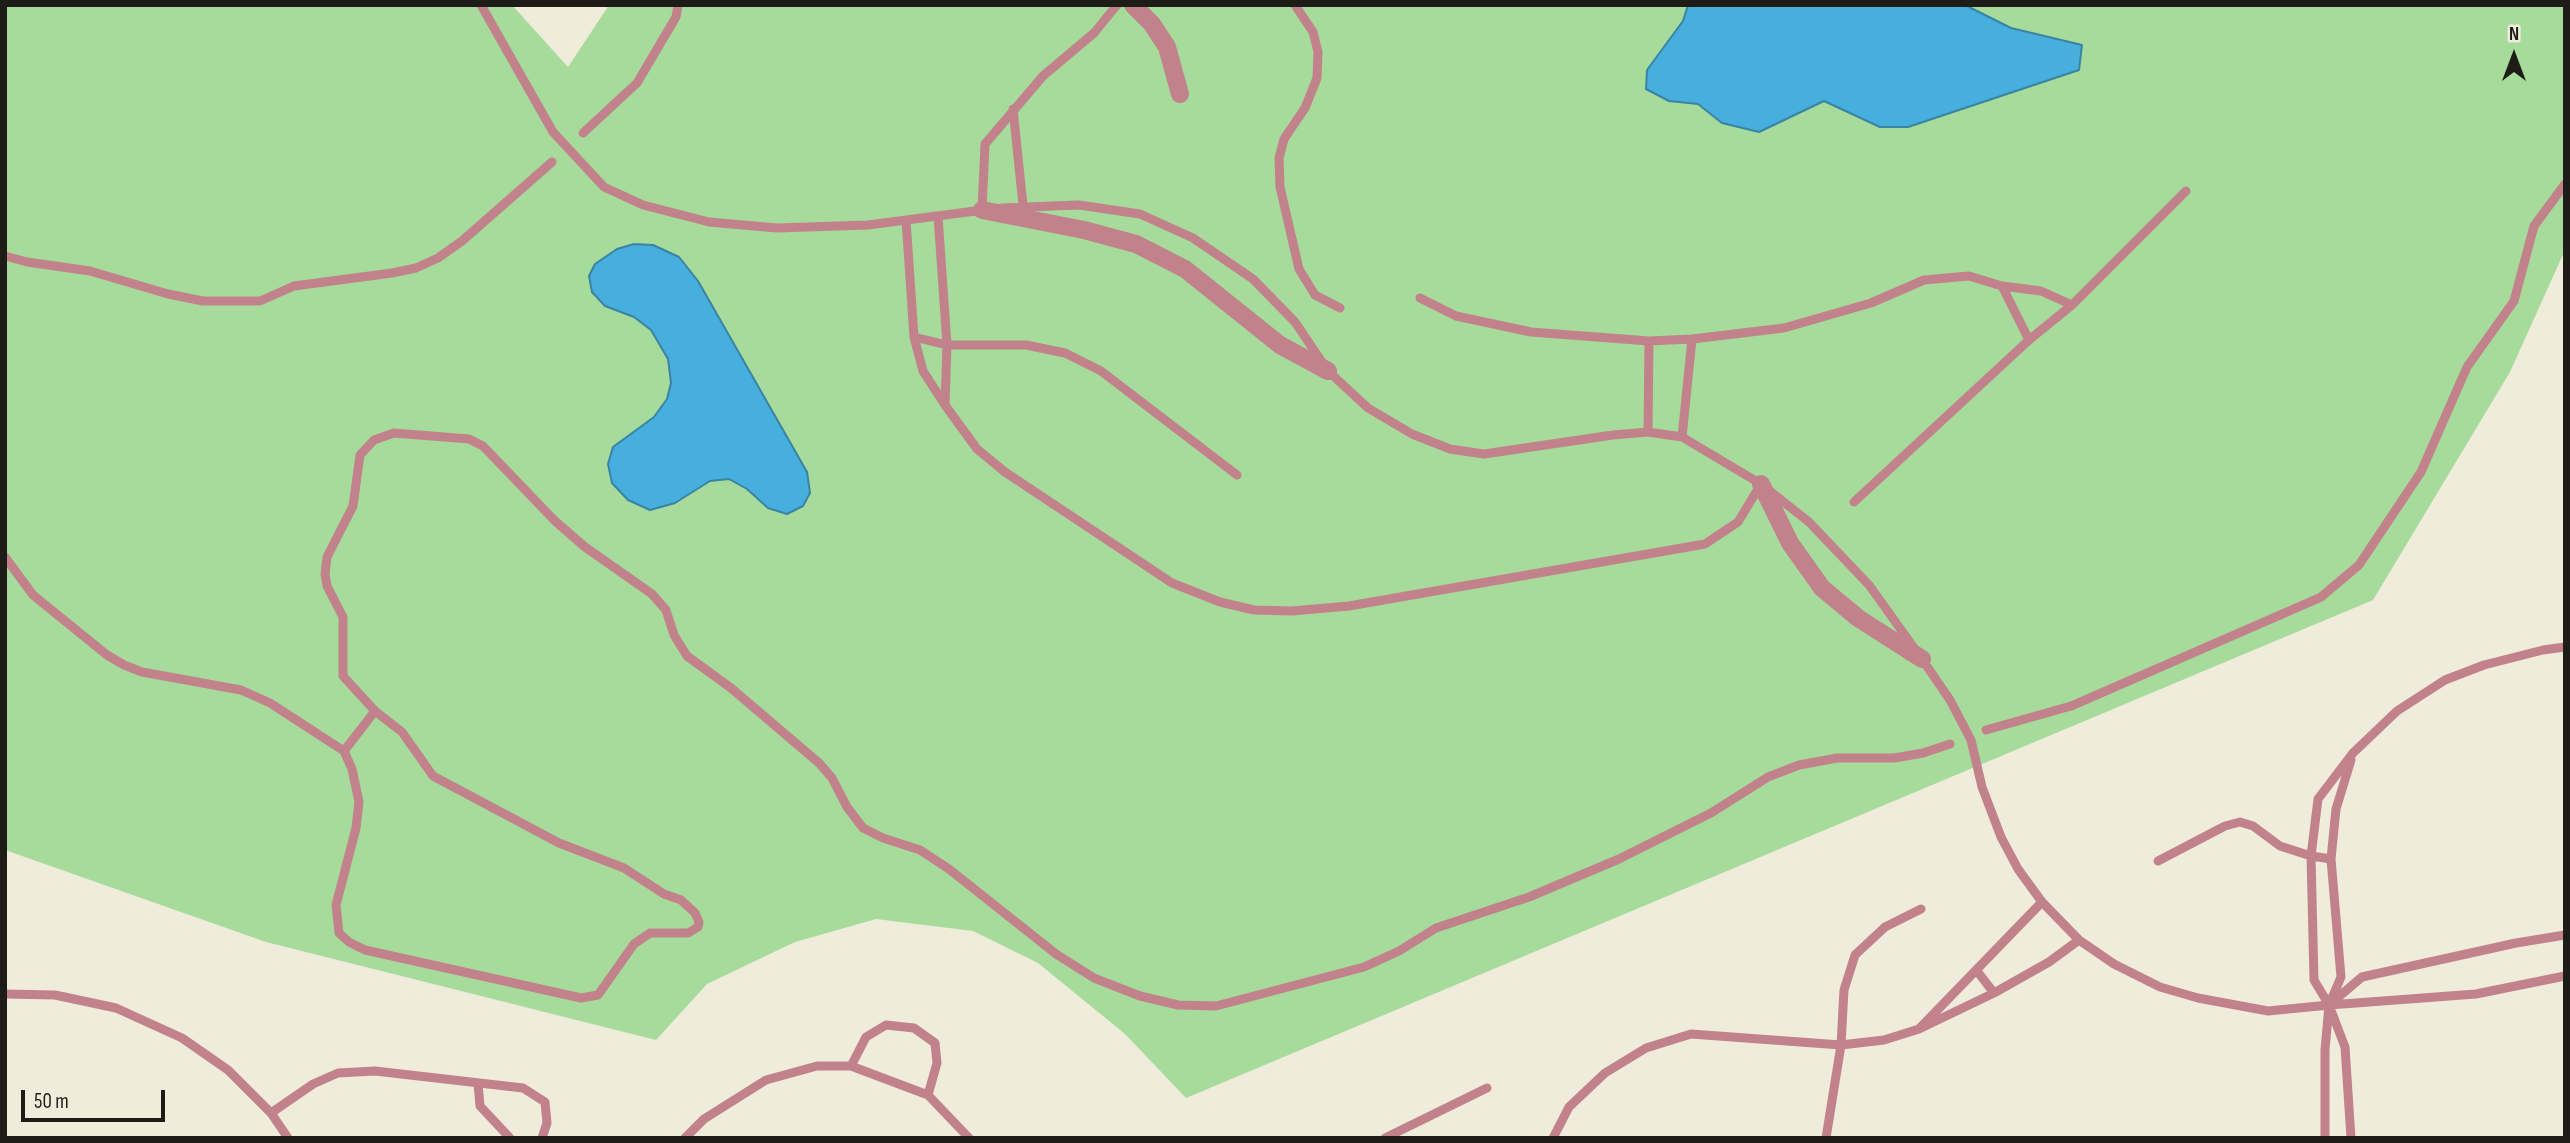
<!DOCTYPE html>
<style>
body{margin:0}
#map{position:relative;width:2570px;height:1143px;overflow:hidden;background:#f0ecdb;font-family:"Sofia Sans Condensed",sans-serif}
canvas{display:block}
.frame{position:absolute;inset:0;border:7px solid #1e1c16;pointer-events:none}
.north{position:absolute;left:2479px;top:21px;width:70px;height:70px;-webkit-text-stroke:5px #f0ecdb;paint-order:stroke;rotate:0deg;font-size:19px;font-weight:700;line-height:28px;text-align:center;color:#1e1c16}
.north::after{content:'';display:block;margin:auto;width:24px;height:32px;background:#1e1c16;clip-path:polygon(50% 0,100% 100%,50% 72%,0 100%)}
.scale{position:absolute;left:21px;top:1090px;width:144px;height:32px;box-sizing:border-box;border:4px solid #1e1c16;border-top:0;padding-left:9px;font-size:21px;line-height:24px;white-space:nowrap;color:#1e1c16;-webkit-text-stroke:5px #f0ecdb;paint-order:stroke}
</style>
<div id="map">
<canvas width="2570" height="1143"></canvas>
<div class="frame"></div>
<div class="north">N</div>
<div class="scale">50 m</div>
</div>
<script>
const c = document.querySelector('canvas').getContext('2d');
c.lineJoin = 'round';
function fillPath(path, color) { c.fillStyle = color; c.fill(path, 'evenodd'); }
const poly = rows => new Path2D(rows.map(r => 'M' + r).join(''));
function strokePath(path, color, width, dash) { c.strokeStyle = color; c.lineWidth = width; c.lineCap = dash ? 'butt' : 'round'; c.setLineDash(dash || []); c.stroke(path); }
const green = poly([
 [5,5,512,5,568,67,609,5,2565,5,2565,250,2510,372,2373,600,1186,1098,1125,1034,1038,963,973,931,876,919,795,942,707,984,656,1040,266,942,5,850]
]);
const water = poly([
 [1688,5,1965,5,2011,28,2082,45,2079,70,1908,127,1880,127,1824,101,1759,132,1722,123,1698,104,1669,101,1646,89,1647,70,1683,21,1688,5],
 [634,244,653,245,679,257,698,281,807,472,810,493,803,506,787,514,768,508,747,489,729,479,710,481,675,503,650,510,628,500,612,483,608,464,613,447,654,417,667,399,671,383,668,359,651,330,634,317,605,306,592,292,589,276,595,264,617,249,634,244]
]);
const service = poly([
 [481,5,553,132,604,187,643,205,709,222,777,228,868,225,983,210],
 [1295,5,1313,32,1318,52,1317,78,1305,108,1284,139,1279,158,1280,187,1299,269,1315,295,1340,308],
 [1013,109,1023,205],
 [583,133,637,83,676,17,678,5],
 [1001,208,1079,205,1140,214,1193,238,1253,279,1295,322,1328,371,1368,408,1412,434,1450,449,1484,454,1613,435,1648,432,1682,437,1761,484,1809,522,1869,585,1922,659,1950,700,1971,740,1982,787,2001,837,2018,869,2042,902,2079,940,2114,964,2160,987,2198,998,2268,1011,2329,1005],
 [982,210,985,144,1043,76,1094,33,1117,5],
 [906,220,914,337,923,371,945,405,947,345,938,216],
 [5,256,27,262,90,271,168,294,203,301,260,301,294,286,392,273,416,268,438,258,462,241,552,162],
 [1420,298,1456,316,1531,332,1649,341,1692,339,1784,328,1871,303,1924,280,1969,276,2002,286],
 [914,337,947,345,1026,345,1065,353,1101,371,1237,475],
 [2029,340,2002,286,2041,291,2072,305],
 [945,405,977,449,1005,472,1172,583,1220,602,1254,610,1292,611,1349,606,1705,544,1738,522,1761,484],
 [1648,432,1649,341],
 [1682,437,1692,339],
 [1854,502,2029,340,2072,305,2186,191],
 [5,557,33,595,107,655,124,665,142,672,241,690,270,703,344,751,352,769,359,802,356,828,336,905,339,933,349,942,365,950,581,998,598,995,634,944,650,933,688,933,698,927,699,922,695,913,681,900,664,894,624,868,559,843,433,776,402,732,375,711,343,676,343,617,327,586,325,574,327,557,353,506,360,455,374,440,394,433,469,439,483,446,555,521,585,547,652,594,666,610,674,635,687,656,731,688,819,763,832,778,847,807,863,828,883,838,920,850,949,869,1056,954,1094,978,1140,996,1178,1005,1216,1006,1364,967,1399,951,1436,928,1529,897,1619,859,1711,813,1768,777,1799,765,1837,758,1894,758,1923,753,1950,744],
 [1986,730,2071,706,2321,597,2359,565,2421,472,2467,367,2514,301,2534,226,2565,184],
 [344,751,375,711],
 [2158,861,2225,826,2240,822,2253,826,2280,846,2311,856,2331,859],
 [2042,902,1919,1029,1994,993,2049,962,2079,940],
 [2565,935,2516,943,2362,977,2329,1005,2476,994,2565,976],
 [1977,971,1994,993],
 [5,994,55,995,116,1008,182,1038,228,1070,271,1113,288,1138],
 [851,1066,866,1037,886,1025,914,1028,935,1043,937,1063,928,1095],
 [478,1084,480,1106,510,1138],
 [271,1113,313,1084,338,1073,375,1071,523,1088,545,1102,547,1123,542,1138],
 [685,1138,704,1119,766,1080,817,1066,851,1066,928,1095,969,1138],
 [1385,1138,1487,1088],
 [1553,1138,1569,1107,1605,1073,1646,1048,1691,1034,1841,1045,1884,1040,1919,1029],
 [1826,1138,1841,1045,1844,990,1855,955,1885,927,1921,909],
 [2325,1138,2325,1050,2329,1005,2341,977,2331,859,2336,809,2351,760],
 [2351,1138,2345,1047,2329,1005,2314,980,2311,856,2318,799,2353,753,2397,711,2445,680,2484,665,2543,650,2565,647]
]);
const minor = poly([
 [1133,5,1152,24,1167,47,1180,94],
 [982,210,1084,230,1136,244,1185,269,1280,345,1328,371],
 [1761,484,1790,543,1822,588,1858,618,1922,659]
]);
fillPath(green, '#a6db9c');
fillPath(water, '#46afde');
strokePath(water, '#3a83a2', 2);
strokePath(service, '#c2828c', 9);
strokePath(minor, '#c2828c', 18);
</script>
